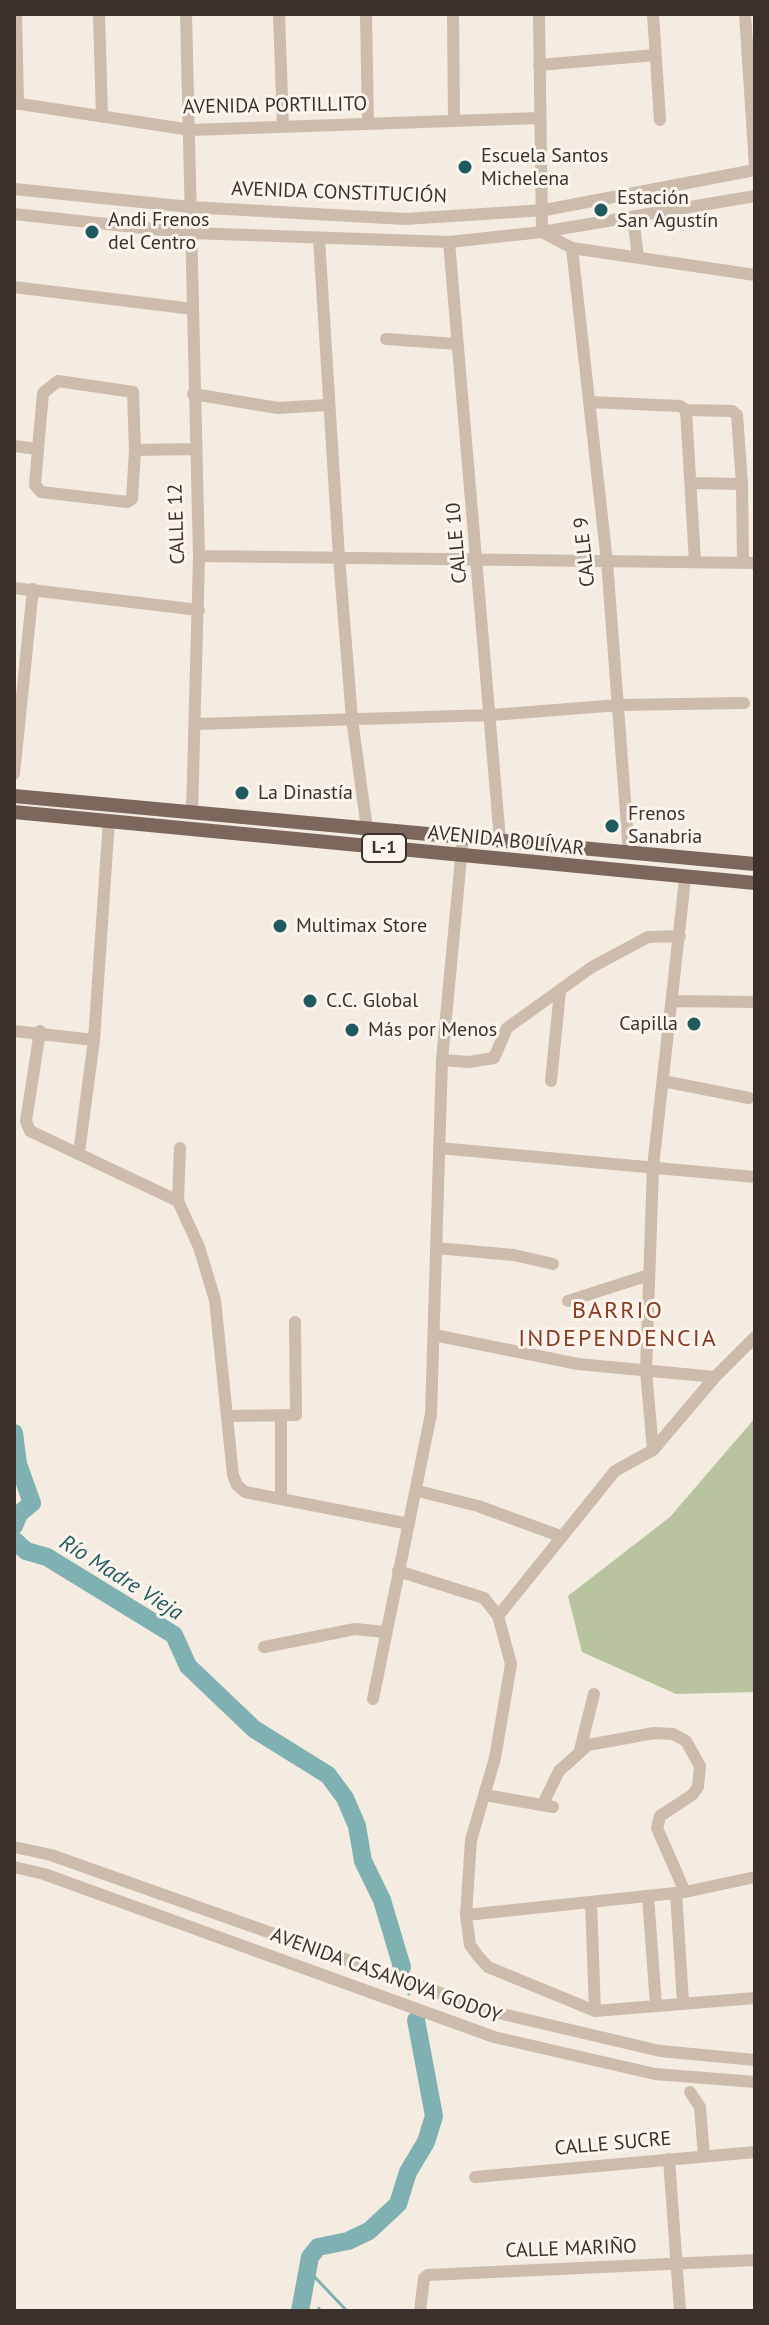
<!DOCTYPE html>
<meta charset="utf-8">
<style>
body{margin:0}
#map{position:relative;width:769px;height:2325px;overflow:hidden;background:#f4ebe1;font-family:"PT Sans",sans-serif}
canvas{display:block}
.frame{position:absolute;inset:0;border:16px solid #3b302b;pointer-events:none}
</style>
<div id="map">
<canvas width="769" height="2325"></canvas>
<div class="frame"></div>
</div>
<script>
const c = document.querySelector('canvas').getContext('2d');
c.lineJoin = 'round';
function fillPath(path, color) { c.fillStyle = color; c.fill(path, 'evenodd'); }
const poly = rows => new Path2D(rows.map(r => 'M' + r).join(''));
function strokePath(path, color, width, dash) { c.strokeStyle = color; c.lineWidth = width; c.lineCap = dash ? 'butt' : 'round'; c.setLineDash(dash || []); c.stroke(path); }
function drawText(font, color, halo, rows, align = 'center') {
  c.font = font + ' "PT Sans",sans-serif'; c.lineWidth = 6; c.setLineDash([]); c.textBaseline = 'middle'; c.strokeStyle = halo; c.fillStyle = color; for (const [text, x, y, turn = 0] of rows) {
    c.save(); c.translate(x, y); c.rotate((+turn || 0) * Math.PI / 180); c.textAlign = isNaN(turn) ? turn : align; if (halo) c.strokeText(text, 0, 0); c.fillText(text, 0, 0); c.restore();
  }
}
const green = poly([
 [755,1418,755,1692,676,1694,582,1652,568,1596,670,1517]
]);
const stream = poly([
 [409,1993,409,1994],
 [309,2271,347,2311],
 [319,2308,319,2311]
]);
const river = poly([
 [14,1433,18,1464,32,1503,19,1514,14,1526],
 [14,1540,26,1551,47,1557,174,1635,188,1666,254,1729,328,1775,345,1798,357,1826,363,1861,382,1900,402,1967],
 [300,2311,310,2257,318,2247,348,2241,369,2231,398,2204,408,2172,426,2142,434,2116,416,2020]
]);
const minor = poly([
 [16,14,18,104],
 [99,14,102,117],
 [186,14,199,556,192,813],
 [279,14,283,127],
 [366,14,368,124],
 [453,14,454,120],
 [539,14,542,232],
 [653,14,660,120],
 [745,14,755,167],
 [539,65,655,55],
 [14,103,191,130,539,118],
 [14,189,190,207,405,219,545,210,755,170],
 [14,214,190,233,449,242,542,232,755,196],
 [633,217,638,257],
 [542,232,572,248,755,275],
 [319,239,339,557,352,719,367,829],
 [449,242,500,840],
 [572,248,607,562,629,853],
 [14,287,193,309],
 [386,339,457,344],
 [193,394,278,408,327,405],
 [590,402,680,406,686,410,695,562],
 [686,410,732,411,737,415,742,484,743,563],
 [14,446,38,449,43,393,58,381,133,392,135,450,194,449],
 [38,449,35,485,41,492,127,502,132,499,135,450],
 [692,483,742,484],
 [199,556,755,563],
 [14,588,199,610],
 [196,724,492,715,619,705,744,703],
 [14,774,33,589],
 [673,1001,755,1002],
 [14,1031,94,1040],
 [40,1031,26,1121,30,1131,178,1201],
 [442,1060,469,1062,494,1058,507,1028,592,967,648,937,680,936],
 [551,1081,560,991],
 [663,1081,749,1098],
 [180,1148,178,1201,199,1247,215,1300,233,1475,237,1485,245,1492,409,1524],
 [439,1148,755,1177],
 [79,1153,94,1040,109,820],
 [436,1248,514,1255,553,1264],
 [568,1301,649,1275],
 [434,1335,578,1364,715,1377],
 [227,1416,296,1415,295,1322],
 [653,1450,646,1371,653,1167,685,879],
 [418,1491,478,1506,560,1536],
 [281,1499,281,1417],
 [398,1571,484,1598,498,1616,511,1664,495,1758,471,1840,466,1915,470,1945,478,1956,488,1967,595,2011,755,1998],
 [498,1616,615,1471,653,1450,715,1377,755,1337],
 [264,1647,355,1629,385,1632],
 [373,1699,431,1414,442,1060,463,837],
 [580,1750,594,1694],
 [485,1795,553,1807],
 [543,1804,559,1771,588,1745,654,1733,673,1734,686,1741,700,1766,698,1787,692,1795,660,1816,657,1828,685,1892],
 [14,1847,51,1855,494,2012,660,2051,755,2060],
 [14,1867,44,1874,494,2037,655,2074,755,2082],
 [676,1893,683,2002],
 [648,1896,656,2006],
 [591,1902,595,2011],
 [466,1915,685,1892,755,1877],
 [690,2092,700,2107,704,2156],
 [669,2159,680,2311],
 [475,2177,755,2152],
 [420,2311,424,2278,428,2275,755,2260]
]);
const major = poly([
 [14,796,755,864],
 [14,812,755,883]
]);
const markers = [
 [465,167,8,"#1f5a5e"],
 [601,210,8,"#1f5a5e"],
 [92,232,8,"#1f5a5e"],
 [242,793,8,"#1f5a5e"],
 [612,826,8,"#1f5a5e"],
 [280,926,8,"#1f5a5e"],
 [310,1001,8,"#1f5a5e"],
 [694,1024,8,"#1f5a5e"],
 [352,1030,8,"#1f5a5e"]
];
const shields = [
 [384,848,44]
];
const shieldNames = [
 ["L-1",384,848]
];
const streetNames = [
 ["AVENIDA PORTILLITO",275,106,-1],
 ["AVENIDA CONSTITUCIÓN",339,193,2],
 ["CALLE 12",177,524,-92],
 ["CALLE 10",457,543,-95],
 ["CALLE 9",585,552,-96],
 ["AVENIDA BOLÍVAR",506,841,6],
 ["AVENIDA CASANOVA GODOY",386,1976,20],
 ["CALLE SUCRE",613,2144,-5],
 ["CALLE MARIÑO",571,2249,-2]
];
const poiNames = [
 ["Escuela Santos",481,156],
 ["Michelena",481,179],
 ["Estación",617,198],
 ["San Agustín",617,221],
 ["Andi Frenos",108,220],
 ["del Centro",108,243],
 ["La Dinastía",258,793],
 ["Frenos",628,814],
 ["Sanabria",628,837],
 ["Multimax Store",296,926],
 ["C.C. Global",326,1001],
 ["Capilla",678,1024,"right"],
 ["Más por Menos",368,1030]
];
const waterNames = [
 ["Río Madre Vieja",121,1578,32]
];
const quarterNames = [
 ["BARRIO",618,1311],
 ["INDEPENDENCIA",618,1339]
];
fillPath(green, '#b8c4a0');
strokePath(stream, '#7fb0b2', 3);
strokePath(river, '#7fb0b2', 18);
strokePath(minor, '#cdbbac', 12);
strokePath(major, '#7d675c', 14);
for (const [x, y, r, color] of markers) { const dot = new Path2D(); dot.arc(x, y, r, 0, 2 * Math.PI); c.fillStyle = color; c.fill(dot); strokePath(dot, '#fbf5ee', 3); }
for (const [x, y, w] of shields) { const box = new Path2D(); box.roundRect(x - w / 2, y - 14, w, 28, 6); c.fillStyle = '#fbf5ee'; c.fill(box); strokePath(box, '#3b302b', 2); }
drawText('bold 18px', '#3b302b', null, shieldNames);
drawText('20px', '#3b302b', '#fbf5ee', streetNames);
drawText('20px', '#3b302b', '#fbf5ee', poiNames, 'left');
drawText('italic 22px', '#1f5a5e', '#fbf5ee', waterNames);
c.letterSpacing = '2px';
drawText('24px', '#8c3b22', '#fbf5ee', quarterNames);
c.letterSpacing = '0px';
</script>
